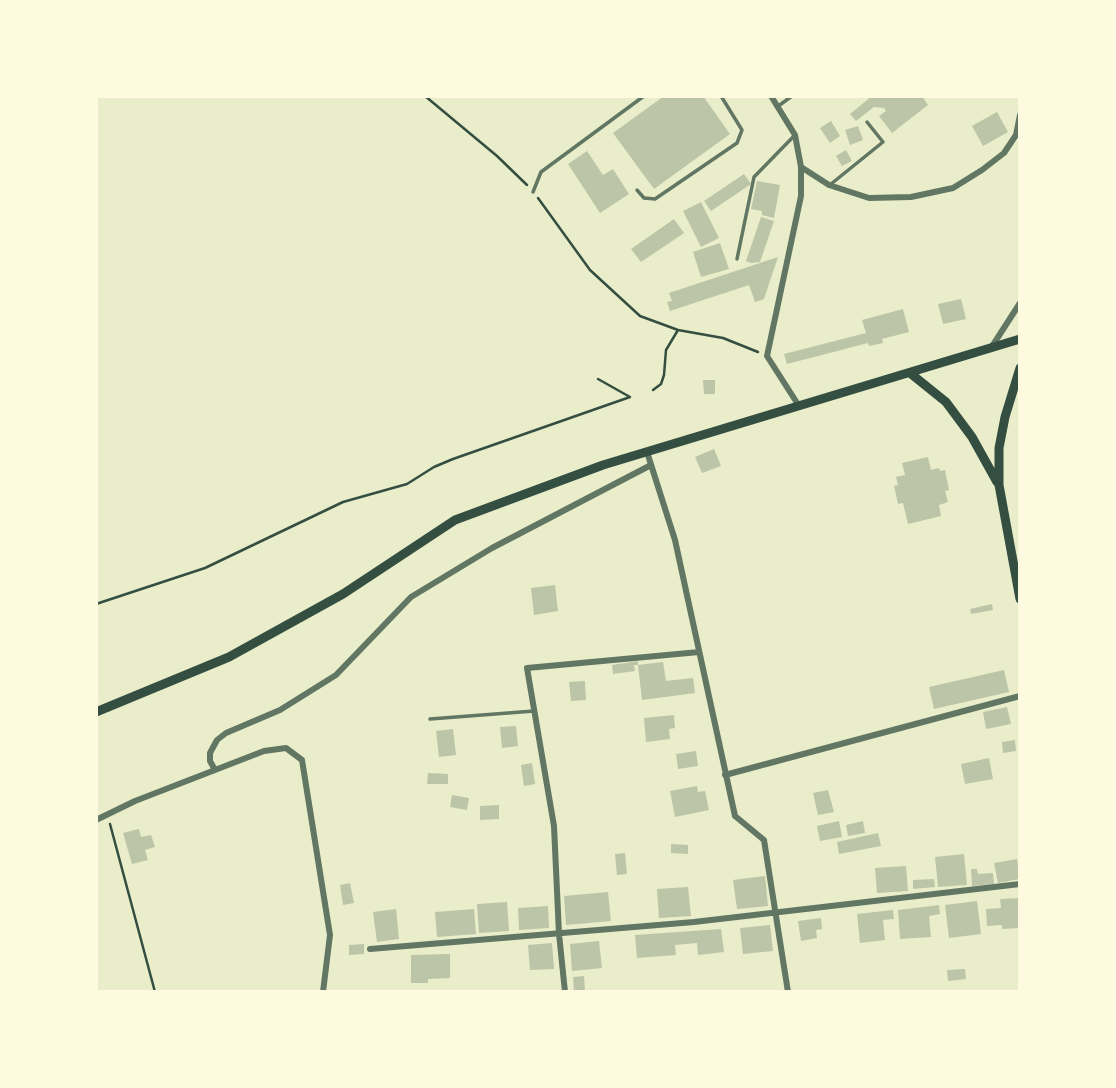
<!DOCTYPE html>
<style>
body{margin:0}
#map{position:relative;width:1116px;height:1088px;overflow:hidden;background:#e9edc9;font-family:Manrope,sans-serif}
canvas{display:block}
.frame{position:absolute;inset:0;border:98px solid #fefae0;pointer-events:none}
</style>
<div id="map">
<canvas width="1116" height="1088"></canvas>
<div class="frame"></div>
</div>
<script>
const c = document.querySelector('canvas').getContext('2d');
c.lineJoin = 'round';
function fillPath(path, color) { c.fillStyle = color; c.fill(path, 'evenodd'); }
const poly = rows => new Path2D(rows.map(r => 'M' + r).join(''));
function strokePath(path, color, width, dash) { c.strokeStyle = color; c.lineWidth = width; c.lineCap = dash ? 'butt' : 'round'; c.setLineDash(dash || []); c.stroke(path); }
const building = poly([
 [664,96,703,96,730,134,654,189,613,133],
 [872,96,922,96,928,105,892,133,879,116,886,111,884,108,874,107,856,121,850,114],
 [997,112,1008,132,983,146,972,126],
 [831,121,840,136,830,143,820,128],
 [858,126,863,140,850,145,845,130],
 [846,150,852,161,842,166,836,156],
 [587,151,603,175,613,169,629,194,600,213,568,164],
 [744,174,751,184,711,211,704,201],
 [757,181,780,185,774,218,762,215,762,211,751,209],
 [701,202,719,238,701,247,683,211],
 [761,217,774,221,760,262,751,263,746,261],
 [674,219,684,233,641,262,631,249],
 [720,243,729,269,701,277,693,252],
 [778,257,764,299,755,302,749,285,670,311,667,302,672,301,669,293],
 [961,299,966,319,943,324,938,304],
 [903,309,909,332,882,339,883,343,869,346,868,343,787,364,784,354,866,333,862,320],
 [703,380,715,380,715,394,704,394],
 [714,449,721,466,702,473,695,457],
 [928,457,931,470,939,468,940,471,945,470,949,490,945,491,948,502,939,505,941,516,908,524,903,503,898,504,894,486,898,485,896,477,905,475,902,463],
 [555,585,558,611,534,615,531,588],
 [992,604,993,610,971,614,970,609],
 [638,661,638,665,634,665,635,671,613,674,612,665],
 [663,662,666,681,693,678,695,693,642,700,638,665],
 [1004,670,1009,692,934,709,929,687],
 [585,681,586,700,571,701,569,682],
 [1007,707,1011,724,986,729,983,712],
 [674,715,675,728,669,729,670,739,646,742,644,718],
 [516,726,518,746,502,748,500,727],
 [453,729,456,755,439,757,436,731],
 [1015,740,1016,751,1003,753,1002,742],
 [696,751,698,766,678,769,676,754],
 [989,758,993,779,965,784,961,764],
 [532,763,535,784,524,786,521,765],
 [428,773,448,774,448,784,427,784],
 [697,786,698,792,705,791,709,810,675,817,670,791],
 [828,790,834,812,818,815,813,793],
 [452,795,469,798,467,810,450,807],
 [499,805,499,819,480,820,480,806],
 [839,821,842,837,820,841,817,826],
 [863,821,865,833,848,836,846,825],
 [139,829,141,837,151,835,155,847,145,850,148,860,132,864,123,833],
 [878,833,881,846,839,854,837,842],
 [671,844,688,845,688,854,671,853],
 [625,853,627,874,617,875,615,854],
 [964,854,967,885,938,887,935,857],
 [1017,859,1020,879,998,883,994,863],
 [906,866,908,891,877,893,875,868],
 [971,869,977,869,978,874,993,873,994,884,972,886],
 [765,876,768,906,737,909,733,880],
 [934,879,935,887,913,889,913,880],
 [350,883,354,903,343,905,340,885],
 [688,887,691,916,659,918,657,889],
 [608,892,611,921,566,925,564,896],
 [1020,898,1020,928,1002,929,1002,925,987,926,986,909,1001,908,1000,899],
 [977,901,981,934,949,938,945,905],
 [507,902,509,931,479,933,477,904],
 [939,905,940,914,929,916,931,937,900,939,898,910],
 [548,906,549,928,519,930,518,908],
 [396,909,399,939,377,942,373,912],
 [474,909,476,934,437,937,435,912],
 [893,910,894,919,883,920,885,940,860,943,857,914],
 [821,918,822,929,816,930,817,938,801,941,798,921],
 [770,925,773,951,743,954,740,928],
 [721,929,724,952,698,955,697,943,675,945,676,955,637,958,635,935],
 [599,941,602,968,572,971,570,944],
 [552,943,554,969,530,970,528,945],
 [364,944,364,954,349,955,349,945],
 [450,954,450,978,428,979,428,983,411,983,411,955],
 [965,969,966,979,948,981,947,970],
 [584,976,585,992,574,992,573,977]
]);
const path = poly([
 [425,96,497,156,527,185],
 [538,198,590,270,640,316,678,330,723,338,758,352],
 [653,390,661,384,664,375,666,350,678,330],
 [96,604,205,568,343,502,407,484,434,467,453,459,630,397,598,379],
 [110,824,155,992]
]);
const service = poly([
 [777,107,792,96],
 [831,184,883,142,867,122],
 [637,190,644,198,655,199,737,143,742,130,721,96],
 [533,192,541,172,644,96],
 [737,259,754,177,794,136],
 [430,719,534,711]
]);
const minor = poly([
 [771,96,795,135,801,167,801,196,767,356,799,406],
 [801,167,829,185,869,198,911,197,953,188,982,170,1004,153,1016,135,1020,115],
 [991,348,1020,303],
 [647,452,675,540,735,816,764,840,788,992],
 [215,770,210,761,210,753,217,740,226,733,280,710,336,675,411,597,492,548,651,465],
 [725,775,1020,696],
 [96,820,135,801,264,751,286,748,302,760,330,935,323,992],
 [370,949,694,922,1020,884],
 [565,992,559,934,554,826,527,668,699,652]
]);
const secondary = poly([
 [1020,368,1005,417,999,448,999,485,1020,599],
 [910,373,946,402,972,437,997,482],
 [96,712,229,657,343,594,455,520,603,465,1020,339]
]);
fillPath(building, '#bcc5a7');
strokePath(path, '#344e41', 2.5);
strokePath(service, '#617663', 3.5);
strokePath(minor, '#617663', 6);
strokePath(secondary, '#344e41', 9);
</script>
